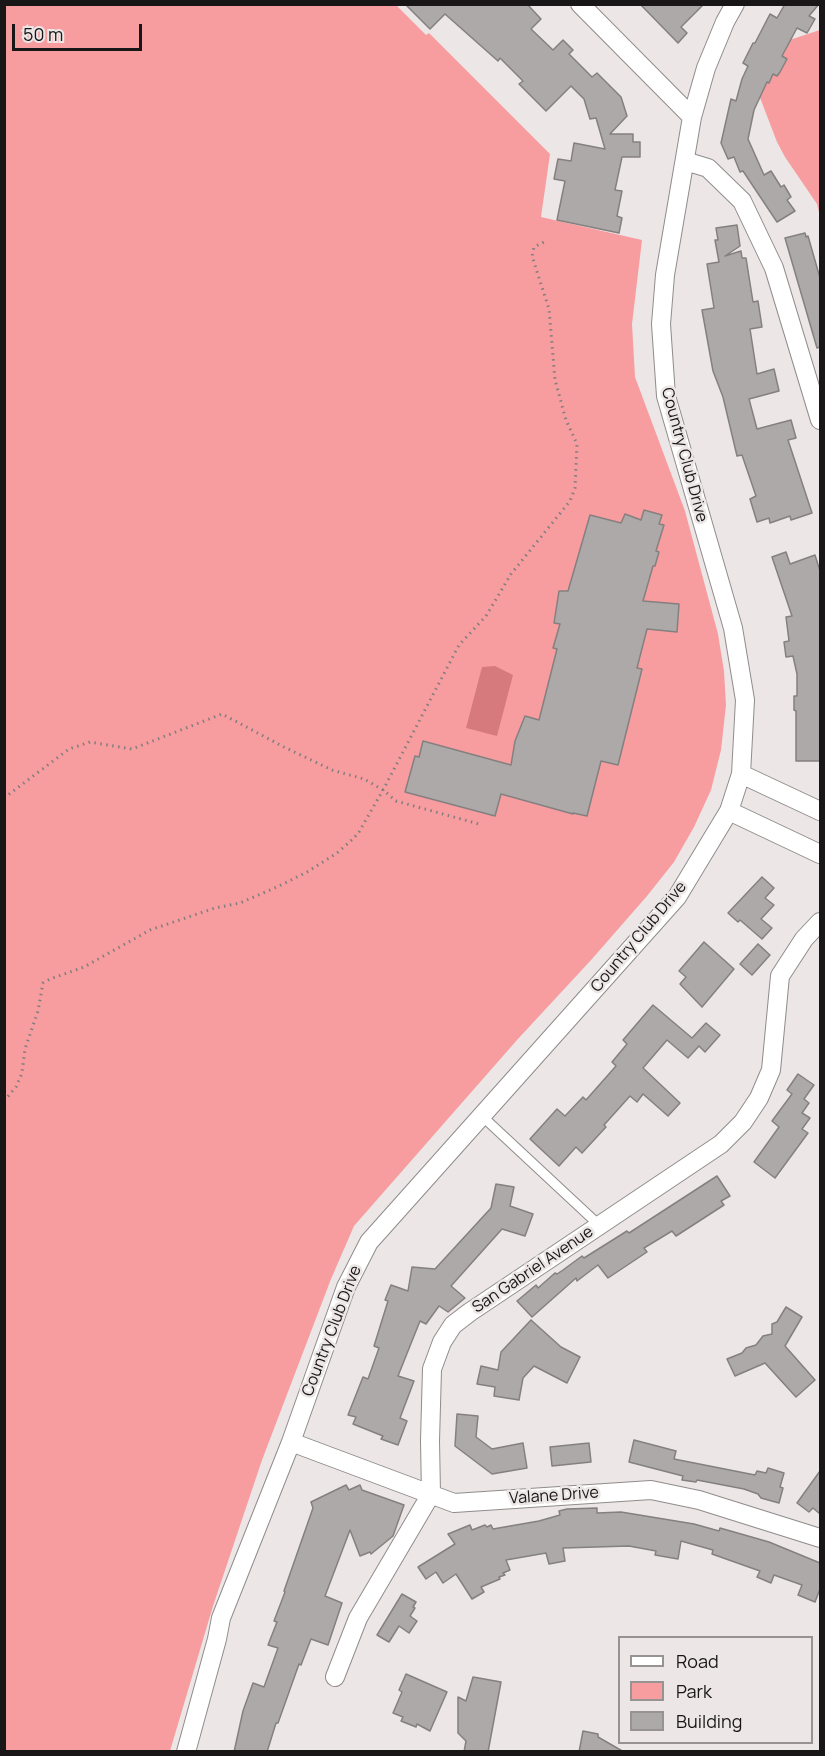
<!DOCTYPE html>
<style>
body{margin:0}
#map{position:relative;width:825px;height:1756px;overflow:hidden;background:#ece6e6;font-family:Manrope,sans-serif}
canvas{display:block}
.frame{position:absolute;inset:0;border:6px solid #181616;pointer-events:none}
.legend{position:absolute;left:618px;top:1636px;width:195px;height:108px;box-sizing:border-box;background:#ece6e6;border:2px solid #979393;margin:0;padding:8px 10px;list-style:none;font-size:18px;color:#181616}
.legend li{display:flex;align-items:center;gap:12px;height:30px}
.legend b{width:30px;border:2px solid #979393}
.scale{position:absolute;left:12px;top:24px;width:130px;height:27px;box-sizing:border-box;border:3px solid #181616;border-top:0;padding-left:8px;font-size:18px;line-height:21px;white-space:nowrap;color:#181616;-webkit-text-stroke:4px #ece6e6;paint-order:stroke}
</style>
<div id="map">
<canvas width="825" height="1756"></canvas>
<div class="frame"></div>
<ul class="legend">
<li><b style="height:8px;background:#fff"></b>Road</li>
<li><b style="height:16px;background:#f79da0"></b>Park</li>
<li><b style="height:16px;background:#aea9a9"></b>Building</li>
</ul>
<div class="scale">50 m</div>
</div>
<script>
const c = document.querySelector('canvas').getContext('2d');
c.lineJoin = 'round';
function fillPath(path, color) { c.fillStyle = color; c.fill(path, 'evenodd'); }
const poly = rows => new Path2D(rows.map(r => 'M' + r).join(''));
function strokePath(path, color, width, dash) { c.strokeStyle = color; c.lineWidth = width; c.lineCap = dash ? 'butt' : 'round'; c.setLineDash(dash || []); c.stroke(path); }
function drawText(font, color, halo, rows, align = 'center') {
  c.font = font + ' Manrope,sans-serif'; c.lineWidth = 5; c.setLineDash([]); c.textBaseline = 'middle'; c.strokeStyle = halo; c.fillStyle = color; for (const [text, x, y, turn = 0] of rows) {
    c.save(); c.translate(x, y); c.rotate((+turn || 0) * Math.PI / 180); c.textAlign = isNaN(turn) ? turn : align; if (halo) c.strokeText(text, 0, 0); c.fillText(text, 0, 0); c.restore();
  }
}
const green = poly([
 [5,5,396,5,426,35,429,33,550,154,541,217,642,240,632,324,635,377,685,511,718,634,724,671,726,705,721,750,711,790,694,827,674,862,647,896,592,959,517,1040,354,1226,331,1279,262,1460,213,1606,170,1751,5,1752],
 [820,30,820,216,817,204,785,157,777,142,759,95,777,44]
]);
const water = poly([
 [495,666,513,675,497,736,466,728,482,667]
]);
const building = poly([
 [405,4,527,4,541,19,531,29,553,50,563,40,573,50,569,54,592,77,597,73,621,97,627,116,610,134,633,134,633,142,640,142,640,157,622,157,615,190,622,191,617,216,622,218,619,233,557,220,565,181,554,179,558,159,571,161,574,143,605,149,596,118,590,119,584,99,571,86,546,111,519,84,523,81,500,58,498,61,445,14,430,29,405,4],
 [640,4,704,4,681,27,687,33,678,43,640,4],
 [785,4,819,4,809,16,815,19,807,33,797,28,782,56,787,59,780,72,777,76,773,74,769,83,767,82,754,110,748,139,764,175,771,171,781,187,784,185,791,197,787,200,795,211,777,222,743,171,740,172,734,157,728,159,721,143,731,99,736,101,742,79,748,66,743,63,753,43,755,43,770,14,777,18,785,4],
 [737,225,740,246,725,256,741,251,742,258,746,258,753,302,758,301,762,327,750,329,757,374,774,369,779,391,749,399,757,429,791,420,796,438,788,440,812,513,791,520,790,516,770,523,769,518,757,522,750,499,756,496,742,455,737,456,723,397,713,371,702,310,714,308,707,264,719,262,715,240,718,240,716,228,737,225],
 [805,233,806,237,808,236,820,278,820,347,817,348,785,238,805,233],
 [644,510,662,515,659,524,664,525,656,551,659,552,655,566,653,566,643,601,679,604,677,632,647,629,637,668,642,669,618,765,601,761,587,816,573,813,573,814,501,794,495,816,405,792,415,756,419,757,423,741,511,765,515,741,525,716,539,720,557,649,553,648,560,624,554,623,559,591,568,591,590,515,621,523,625,514,641,520,644,510],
 [786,552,790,564,815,555,820,571,820,761,796,761,796,711,794,710,794,696,797,696,797,674,793,656,786,657,784,642,789,641,786,617,792,616,772,557,786,552],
 [762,877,774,888,765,898,774,905,761,919,772,928,762,939,740,920,738,922,728,913,762,877],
 [704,942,734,969,702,1007,680,984,686,977,679,971,704,942],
 [758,944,770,955,752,975,740,964,758,944],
 [653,1005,692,1038,706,1023,720,1035,705,1052,699,1046,688,1058,667,1040,643,1068,680,1103,668,1116,643,1094,637,1102,630,1096,604,1125,606,1127,582,1153,576,1147,559,1166,530,1139,557,1109,565,1116,583,1097,586,1100,616,1066,612,1062,627,1044,623,1040,653,1005],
 [798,1074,814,1085,804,1099,809,1103,802,1113,810,1118,802,1129,808,1133,775,1178,754,1162,779,1127,772,1121,792,1094,787,1090,798,1074],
 [717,1176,730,1196,721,1201,724,1205,676,1236,672,1231,644,1248,647,1252,608,1278,598,1265,577,1281,576,1278,532,1317,517,1301,536,1285,538,1288,555,1273,557,1274,563,1270,582,1256,584,1258,627,1231,629,1233,717,1176],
 [496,1184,514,1187,510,1206,533,1214,525,1236,502,1229,451,1286,465,1298,448,1312,439,1306,426,1324,420,1321,398,1376,414,1381,400,1418,407,1421,398,1445,381,1439,383,1436,353,1424,356,1417,348,1415,363,1377,368,1379,379,1348,374,1346,388,1301,385,1300,391,1285,408,1291,412,1267,435,1269,491,1208,496,1184],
 [786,1307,802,1317,785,1346,815,1380,796,1397,765,1363,735,1376,727,1359,742,1353,746,1348,756,1345,763,1336,772,1334,772,1324,777,1322,786,1307],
 [531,1320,561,1347,580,1357,567,1383,534,1366,523,1378,519,1400,494,1396,495,1387,477,1384,481,1366,498,1370,501,1352,531,1320],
 [457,1414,478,1416,476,1437,492,1449,523,1443,527,1468,492,1474,455,1446,457,1414],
 [634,1440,676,1451,674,1459,755,1475,757,1471,766,1473,768,1468,784,1473,780,1487,783,1488,779,1503,761,1498,758,1494,744,1489,697,1480,696,1482,682,1480,683,1476,629,1462,634,1440],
 [589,1443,591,1462,552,1466,550,1447,589,1443],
 [820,1471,820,1514,813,1508,809,1512,797,1503,820,1471],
 [346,1485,349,1490,360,1485,362,1490,404,1505,393,1536,371,1554,370,1552,360,1556,350,1530,325,1596,342,1603,328,1645,311,1639,301,1665,299,1664,278,1723,276,1723,267,1752,234,1752,243,1711,253,1683,264,1687,278,1648,268,1645,277,1622,274,1621,285,1592,284,1591,313,1508,311,1502,346,1485],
 [597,1508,597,1513,621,1512,694,1524,719,1531,720,1528,769,1542,820,1563,820,1589,815,1602,798,1595,802,1585,774,1575,771,1583,757,1577,760,1571,712,1554,713,1550,681,1541,678,1559,655,1555,656,1551,629,1546,563,1548,565,1561,549,1564,546,1553,506,1560,510,1570,503,1573,505,1575,499,1577,500,1579,481,1587,484,1592,472,1599,456,1574,443,1583,436,1572,426,1579,418,1567,455,1544,448,1534,470,1525,472,1530,485,1525,487,1527,491,1525,493,1529,539,1521,560,1515,559,1511,567,1509,597,1508],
 [402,1594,416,1602,413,1607,415,1608,410,1616,417,1621,409,1633,399,1626,389,1642,377,1635,402,1594],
 [406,1674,447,1692,430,1731,417,1724,416,1727,401,1721,403,1717,393,1713,402,1692,399,1690,406,1674],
 [473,1677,501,1682,488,1752,464,1752,466,1741,458,1733,458,1697,466,1701,473,1677],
 [583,1731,598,1734,598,1737,624,1752,579,1752,583,1731]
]);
const path = poly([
 [4,798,69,749,90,742,132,749,222,714,284,747,332,770,364,779,383,790,396,801,479,824],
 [4,1101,16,1087,22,1073,25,1049,38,1011,43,983,50,979,84,967,150,930,215,908,240,903,279,886,307,872,337,853,353,839,359,832,383,790,459,645,486,616,511,574,570,501,575,488,577,444,566,420,555,380,549,309,532,256,534,247,544,242]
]);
const service = poly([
 [482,1116,599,1225]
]);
const minor = poly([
 [580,4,692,117],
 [685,161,708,168,742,201,774,268,820,420],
 [741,774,820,811],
 [729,811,820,854],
 [291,1442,454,1503,651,1490,699,1500,820,1538],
 [335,1677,358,1618,431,1494,430,1441,432,1369,442,1342,453,1325,470,1312,721,1144,743,1122,759,1098,771,1070,780,976,804,939,820,922],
 [186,1752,217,1639,221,1618,291,1442,346,1287,369,1242,677,897,729,811,741,774,745,700,733,628,666,396,661,324,665,275,692,117,706,68,725,22,735,4]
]);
const streetNames = [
 ["Country Club Drive",684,455,75],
 ["Country Club Drive",639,937,-50],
 ["San Gabriel Avenue",533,1270,-34],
 ["Country Club Drive",332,1331,-69],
 ["Valane Drive",554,1496,-4]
];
fillPath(green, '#f79da0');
fillPath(water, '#d67a7e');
fillPath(building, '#aea9a9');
strokePath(building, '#858080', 1.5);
strokePath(service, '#918c8c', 11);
strokePath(minor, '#918c8c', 20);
strokePath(path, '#827e7e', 3, [1.5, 4.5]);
strokePath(service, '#fff', 9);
strokePath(minor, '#fff', 18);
drawText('16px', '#181616', '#ece6e6', streetNames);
</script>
